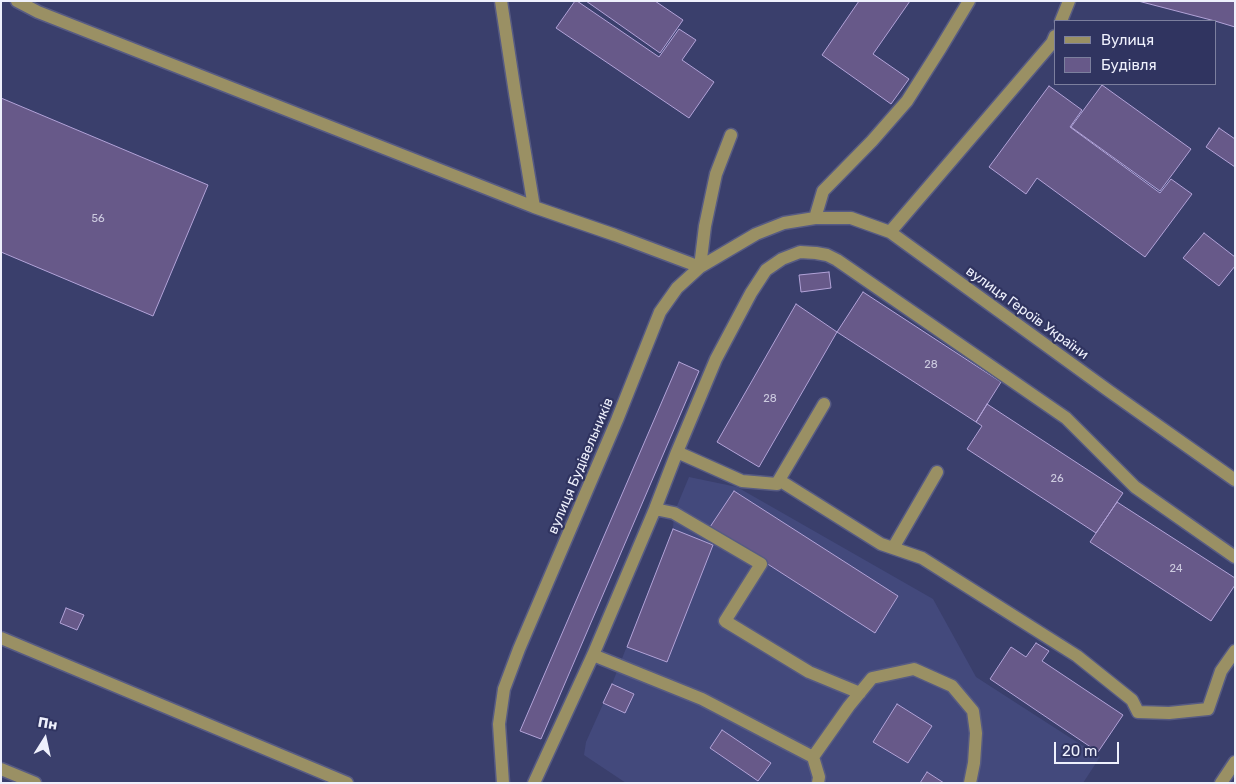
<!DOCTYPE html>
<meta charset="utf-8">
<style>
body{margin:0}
#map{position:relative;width:1236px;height:784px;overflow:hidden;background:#3a3f6c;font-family:Rubik,sans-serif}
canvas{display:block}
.frame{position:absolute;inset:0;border:2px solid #eef0fc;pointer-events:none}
.legend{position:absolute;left:1054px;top:20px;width:162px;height:65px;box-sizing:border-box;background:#303460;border:1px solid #7c7f9e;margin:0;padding:6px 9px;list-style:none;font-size:15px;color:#eef0fc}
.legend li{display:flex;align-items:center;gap:10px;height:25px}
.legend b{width:25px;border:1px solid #7c7f9e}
.north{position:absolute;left:20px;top:714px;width:50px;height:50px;-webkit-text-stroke:4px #303460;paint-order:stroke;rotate:10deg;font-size:14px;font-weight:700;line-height:20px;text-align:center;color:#eef0fc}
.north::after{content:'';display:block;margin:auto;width:18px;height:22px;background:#eef0fc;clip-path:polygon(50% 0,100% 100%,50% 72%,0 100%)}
.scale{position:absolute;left:1054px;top:742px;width:65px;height:22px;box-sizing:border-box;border:2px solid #eef0fc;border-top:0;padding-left:6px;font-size:15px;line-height:18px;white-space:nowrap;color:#eef0fc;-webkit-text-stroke:4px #303460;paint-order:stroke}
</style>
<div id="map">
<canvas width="1236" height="784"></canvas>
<div class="frame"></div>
<ul class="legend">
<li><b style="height:6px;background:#9a9064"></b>Вулиця</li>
<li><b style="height:14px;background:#675989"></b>Будівля</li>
</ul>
<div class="north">Пн</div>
<div class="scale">20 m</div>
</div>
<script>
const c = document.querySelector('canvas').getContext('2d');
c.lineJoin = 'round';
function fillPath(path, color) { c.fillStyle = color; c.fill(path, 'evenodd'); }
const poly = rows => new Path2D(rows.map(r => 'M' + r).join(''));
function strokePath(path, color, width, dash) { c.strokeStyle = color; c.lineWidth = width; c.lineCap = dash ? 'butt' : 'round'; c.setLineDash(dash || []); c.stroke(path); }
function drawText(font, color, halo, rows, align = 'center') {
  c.font = font + ' Rubik,sans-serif'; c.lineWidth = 4.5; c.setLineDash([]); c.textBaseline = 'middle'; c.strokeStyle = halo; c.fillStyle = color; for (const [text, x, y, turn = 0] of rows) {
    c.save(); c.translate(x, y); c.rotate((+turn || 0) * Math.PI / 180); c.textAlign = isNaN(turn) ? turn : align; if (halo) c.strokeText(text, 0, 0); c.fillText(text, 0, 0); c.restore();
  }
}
const built = poly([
 [689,477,737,487,933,599,976,677,1100,757,1083,783,626,783,584,755,586,742,612,684,673,529,674,513]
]);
const building = poly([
 [575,1,577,1,659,57,679,29,696,40,682,60,714,82,689,118,556,28,575,1],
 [586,1,655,1,683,20,660,53,586,1],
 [859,1,910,1,873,54,909,79,891,104,822,55,859,1],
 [1138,1,1235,1,1235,27,1215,21,1138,1],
 [1102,85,1191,149,1160,191,1071,127,1102,85],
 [1049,86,1082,110,1070,127,1160,193,1171,179,1192,194,1145,257,1037,178,1026,194,989,167,1049,86],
 [1,98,208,185,153,316,1,252,1,98],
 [1219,128,1235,139,1235,167,1206,147,1219,128],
 [1204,233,1235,257,1235,266,1219,286,1183,258,1204,233],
 [829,272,831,288,801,292,799,275,829,272],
 [863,292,1001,382,976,422,837,332,863,292],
 [796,304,837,332,759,467,717,442,796,304],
 [679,362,699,371,541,739,520,731,679,362],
 [987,404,1123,493,1096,533,967,449,982,426,976,422,987,404],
 [734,491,898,596,875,633,710,527,734,491],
 [1117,502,1235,578,1235,585,1211,621,1090,542,1117,502],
 [673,529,713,545,667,662,627,647,673,529],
 [66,608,84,615,77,630,60,623,66,608],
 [1036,643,1049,651,1042,661,1123,715,1098,752,990,679,1011,647,1026,657,1036,643],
 [612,684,634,694,625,713,603,703,612,684],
 [897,704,932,726,908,763,873,742,897,704],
 [722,730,771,763,758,781,710,748,722,730],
 [927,772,944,783,920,783,927,772]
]);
const minor = poly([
 [17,1,38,12,534,207,615,235,700,267,705,226,716,174,731,135],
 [501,1,515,93,534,207],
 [1061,21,1069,1],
 [815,218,823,191,872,141,907,101,940,49,969,1],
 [890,232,1052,43,1055,36],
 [677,452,742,481,777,484,779,480,881,544,922,558,1077,656,1132,700,1138,712,1169,713,1208,709,1221,671,1235,651],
 [779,480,824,404],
 [655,509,674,513,761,564,725,621,809,672,860,693],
 [893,548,937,472],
 [1,638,347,783],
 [593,655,702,699,813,757,819,777,818,783],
 [813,757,849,706,872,678,914,669,952,686,973,711,976,733,974,763,970,783],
 [1,769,35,783],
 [503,783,499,724,504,689,519,649,617,420,660,312,677,288,700,267,756,234,784,223,815,218,851,218,890,232,1109,391,1235,480],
 [534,783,593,655,655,509,677,452,716,359,751,293,766,270,782,259,800,252,816,253,827,255,837,260,1066,418,1135,487,1235,557],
 [1221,783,1235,762]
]);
const numberNames = [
 ["56",98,219],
 ["28",931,365],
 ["28",770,399],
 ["26",1057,479],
 ["24",1176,569]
];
const streetNames = [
 ["вулиця Героїв України",1027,313,36],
 ["вулиця Будівельників",581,466,-67]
];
fillPath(built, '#43497c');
fillPath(building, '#675989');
strokePath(building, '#b2a3d8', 1);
strokePath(minor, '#575b83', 15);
strokePath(minor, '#9a9064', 12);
drawText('11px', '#cccadf', null, numberNames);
drawText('14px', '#eef0fc', '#303460', streetNames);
</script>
